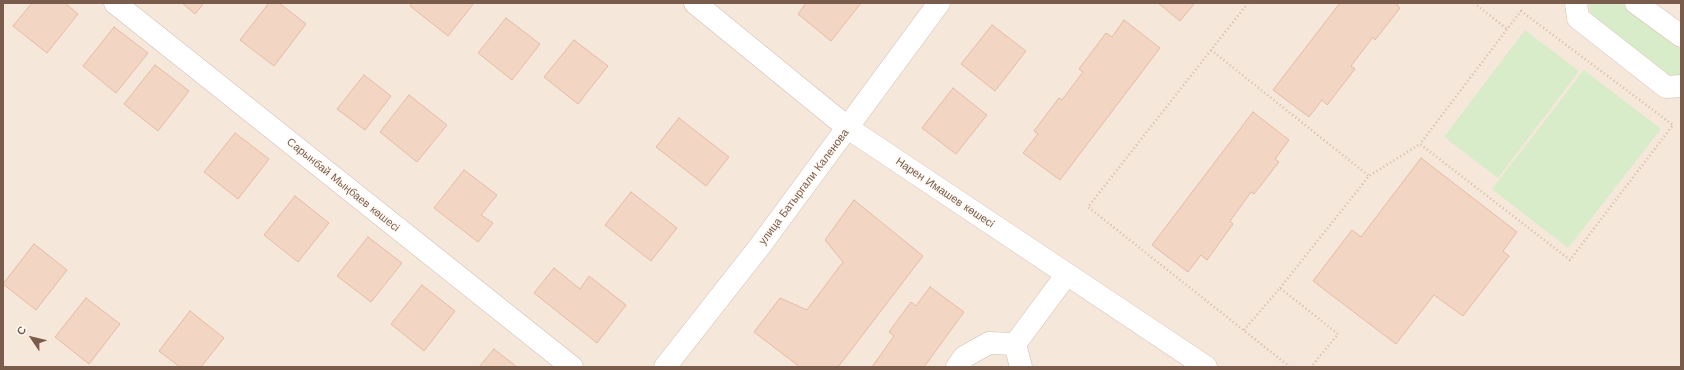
<!DOCTYPE html>
<meta charset="utf-8">
<style>
body{margin:0}
#map{position:relative;width:1684px;height:370px;overflow:hidden;background:#fdf6ec;font-family:"Work Sans",sans-serif}
canvas{display:block}
.frame{position:absolute;inset:0;border:4px solid #7a5c4d;pointer-events:none}
.north{position:absolute;left:12px;top:318px;width:40px;height:40px;-webkit-text-stroke:3px #fffaf3;paint-order:stroke;rotate:305deg;font-size:11px;font-weight:700;line-height:16px;text-align:center;color:#7a5c4d}
.north::after{content:'';display:block;margin:auto;width:14px;height:18px;background:#7a5c4d;clip-path:polygon(50% 0,100% 100%,50% 72%,0 100%)}
</style>
<div id="map">
<canvas width="1684" height="370"></canvas>
<div class="frame"></div>
<div class="north">С</div>
</div>
<script>
const c = document.querySelector('canvas').getContext('2d');
c.lineJoin = 'round';
function fillPath(path, color) { c.fillStyle = color; c.fill(path, 'evenodd'); }
const poly = rows => new Path2D(rows.map(r => 'M' + r).join(''));
function strokePath(path, color, width, dash) { c.strokeStyle = color; c.lineWidth = width; c.lineCap = dash ? 'butt' : 'round'; c.setLineDash(dash || []); c.stroke(path); }
function drawText(font, color, halo, rows, align = 'center') {
  c.font = font + ' "Work Sans",sans-serif'; c.lineWidth = 3; c.setLineDash([]); c.textBaseline = 'middle'; c.strokeStyle = halo; c.fillStyle = color; for (const [text, x, y, turn = 0] of rows) {
    c.save(); c.translate(x, y); c.rotate((+turn || 0) * Math.PI / 180); c.textAlign = isNaN(turn) ? turn : align; if (halo) c.strokeText(text, 0, 0); c.fillText(text, 0, 0); c.restore();
  }
}
const residential = poly([
 [3,3,1681,3,1681,367,3,367]
]);
const green = poly([
 [1589,3,1621,3,1681,50,1681,77,1672,77,1591,15],
 [1525,30,1579,71,1498,178,1444,137],
 [1584,70,1661,129,1568,248,1492,189]
]);
const building = poly([
 [32,3,65,3,78,14,47,53,13,26,32,3],
 [182,3,204,3,195,14,182,3],
 [269,3,279,3,306,24,274,66,240,40,269,3],
 [412,3,474,3,448,36,410,6,412,3],
 [806,3,861,3,831,41,798,14,806,3],
 [1158,3,1195,3,1180,21,1158,3],
 [1340,3,1398,3,1397,5,1400,8,1375,40,1373,37,1351,66,1355,69,1327,105,1322,100,1309,117,1273,90,1340,3],
 [506,18,540,44,512,80,478,53,506,18],
 [1124,20,1160,48,1060,180,1023,153,1038,134,1034,131,1059,98,1062,100,1083,72,1079,69,1106,33,1112,37,1124,20],
 [992,25,1026,51,995,91,961,64,992,25],
 [114,27,148,53,116,93,83,66,114,27],
 [574,40,608,66,578,104,544,77,574,40],
 [155,65,189,91,158,131,124,104,155,65],
 [364,75,391,96,365,130,337,109,364,75],
 [953,88,987,115,956,154,922,128,953,88],
 [409,95,447,125,417,162,380,132,409,95],
 [1253,112,1289,140,1275,159,1279,162,1254,194,1251,192,1230,221,1233,224,1207,260,1201,255,1188,272,1152,245,1253,112],
 [679,118,729,157,706,186,656,147,679,118],
 [235,133,269,159,238,199,204,172,235,133],
 [1421,158,1517,232,1503,251,1509,256,1463,316,1434,295,1396,344,1313,281,1352,230,1361,237,1421,158],
 [464,170,497,195,481,215,493,223,478,242,434,208,464,170],
 [631,192,677,228,651,261,605,225,631,192],
 [295,196,329,223,298,262,264,235,295,196],
 [854,200,923,256,838,367,800,367,754,332,780,298,807,310,843,262,825,240,854,200],
 [368,237,402,263,371,302,337,276,368,237],
 [34,244,67,270,36,310,3,284,34,244],
 [554,268,580,289,589,276,626,305,597,343,534,293,554,268],
 [422,285,455,311,424,351,391,324,422,285],
 [930,287,964,312,924,367,872,367,894,336,889,332,911,302,916,306,930,287],
 [86,298,120,324,89,364,55,337,86,298],
 [190,311,224,338,201,367,180,367,159,351,190,311],
 [494,349,517,367,479,367,494,349]
]);
const path = poly([
 [1248,3,1088,207,1290,367],
 [1474,3,1507,29],
 [1211,50,1369,176],
 [1280,288,1369,176,1420,144,1570,260,1673,125,1521,11,1420,144],
 [1244,330,1280,288,1338,334,1311,367]
]);
const minor = poly([
 [115,3,572,367],
 [695,3,848,128,1206,367],
 [1576,3,1578,18,1666,87,1681,86],
 [1636,3,1681,36],
 [665,367,760,246,939,3],
 [957,367,964,357,989,343,1015,344],
 [1021,367,1015,344,1067,274]
]);
const streetNames = [
 ["Сарынбай Мыңбаев көшесі",343,185,39],
 ["улица Батыргали Каленова",804,187,-53],
 ["Нарен Имашев көшесi",945,193,34]
];
fillPath(residential, '#f5e8da');
fillPath(green, '#d8ecc9');
fillPath(building, '#f3d5c3');
strokePath(building, '#e6bba3', 1);
strokePath(minor, '#d1beb0', 23);
strokePath(path, '#d9b8a5', 2.5, [1, 3]);
strokePath(minor, '#fff', 22);
drawText('11px', '#7a5c4d', '#fffaf3', streetNames);
</script>
